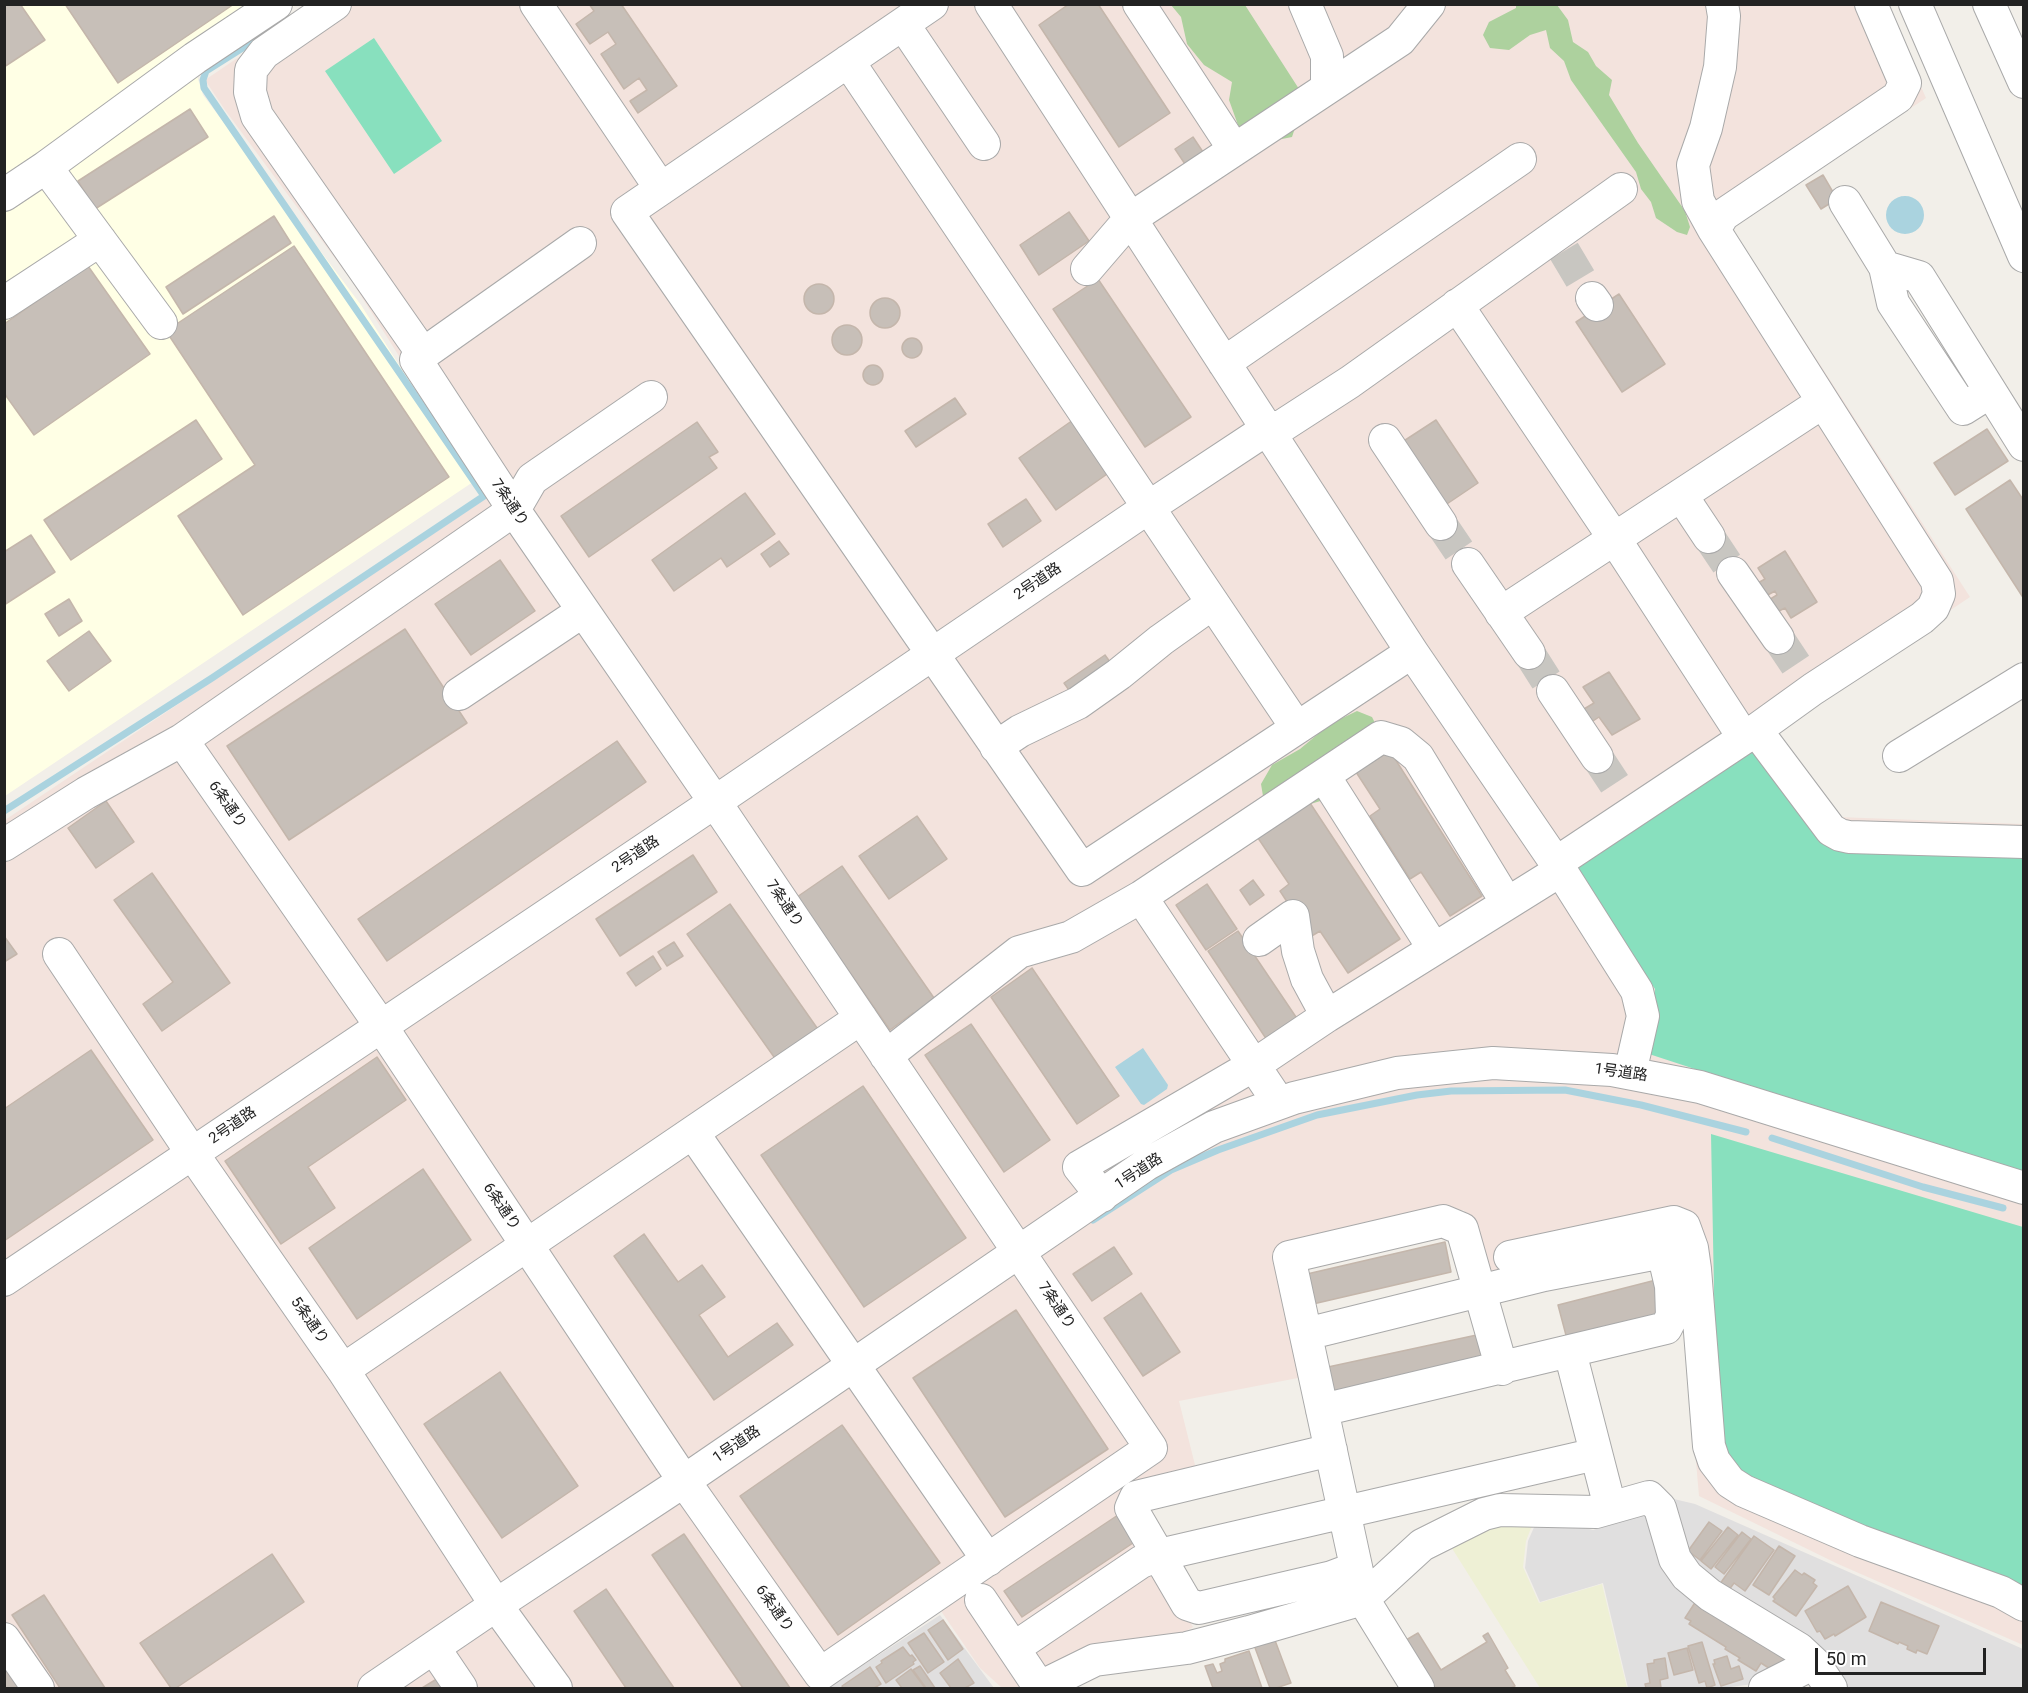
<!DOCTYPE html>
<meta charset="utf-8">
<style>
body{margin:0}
#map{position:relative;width:2028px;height:1693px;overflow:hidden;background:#f2efe9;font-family:Roboto,sans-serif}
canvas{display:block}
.frame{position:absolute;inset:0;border:6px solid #222;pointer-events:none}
.scale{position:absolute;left:1815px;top:1648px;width:171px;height:27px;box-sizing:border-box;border:3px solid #222;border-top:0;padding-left:8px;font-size:18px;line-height:21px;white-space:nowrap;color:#222;-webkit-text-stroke:4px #fff;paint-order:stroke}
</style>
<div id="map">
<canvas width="2028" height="1693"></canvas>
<div class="frame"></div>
<div class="scale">50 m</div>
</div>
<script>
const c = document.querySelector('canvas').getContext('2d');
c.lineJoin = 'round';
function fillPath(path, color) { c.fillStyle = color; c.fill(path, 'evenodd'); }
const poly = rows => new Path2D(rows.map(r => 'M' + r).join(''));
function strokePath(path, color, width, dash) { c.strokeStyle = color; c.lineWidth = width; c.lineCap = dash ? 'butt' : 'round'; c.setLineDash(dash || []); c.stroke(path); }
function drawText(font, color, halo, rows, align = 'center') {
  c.font = font + ' Roboto,"Noto Sans JP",sans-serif'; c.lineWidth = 6; c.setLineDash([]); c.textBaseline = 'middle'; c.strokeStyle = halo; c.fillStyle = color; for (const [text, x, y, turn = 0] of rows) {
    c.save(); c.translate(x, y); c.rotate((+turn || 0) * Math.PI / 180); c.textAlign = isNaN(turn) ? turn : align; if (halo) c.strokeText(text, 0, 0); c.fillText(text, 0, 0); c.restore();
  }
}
const residential = poly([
 [1661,1496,1695,1504,2023,1649,2023,1688,1840,1688,1696,1575],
 [1653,1511,1673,1580,1800,1657,1761,1683,1723,1688,1628,1688,1603,1583,1540,1602,1525,1568,1528,1541,1539,1516,1593,1530],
 [940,1615,994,1688,828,1688]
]);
const education = poly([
 [5,5,296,5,210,57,197,76,203,95,361,305,473,482,5,796]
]);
const military = poly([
 [317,4,1885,5,1926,98,1732,228,1970,597,1771,731,1838,817,2023,824,2023,1645,1838,1564,1699,1496,1677,1242,1483,1278,1464,1210,1280,1255,1303,1377,1179,1401,1198,1477,1115,1500,1193,1627,1183,1633,1051,1667,1020,1688,1002,1688,980,1668,941,1611,823,1688,5,1688,5,820,488,497,351,280,225,110,205,80]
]);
const farmland = poly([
 [1535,1518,1526,1541,1523,1567,1539,1603,1602,1584,1627,1688,1540,1688,1448,1542,1495,1520]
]);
const forest = poly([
 [1171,5,1245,5,1299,89,1297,122,1292,137,1267,142,1244,132,1238,125,1229,100,1232,82,1204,65,1187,44,1181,17],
 [1516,5,1557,5,1568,20,1573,42,1588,52,1596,66,1612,80,1609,95,1638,143,1685,211,1690,227,1687,235,1677,232,1656,218,1651,202,1641,189,1636,172,1571,80,1564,61,1550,48,1546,30,1530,35,1509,50,1490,48,1483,35,1489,22,1516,8],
 [1357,711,1372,717,1380,733,1383,744,1381,760,1354,772,1336,772,1327,799,1294,809,1264,802,1261,784,1272,765,1300,749,1330,724]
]);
const pitch = poly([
 [374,38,442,141,394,174,325,71],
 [1754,740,1834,842,2023,848,2023,1175,1954,1154,1649,1054,1655,989,1576,873,1580,856],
 [1711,1134,2023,1227,2023,1595,1754,1491,1717,1446]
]);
const water = poly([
 '1886 215a19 19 0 1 1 38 0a19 19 0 1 1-38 0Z',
 [1143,1048,1168,1085,1167,1089,1144,1105,1141,1104,1115,1067]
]);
const stream = poly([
 [4,811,212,678,484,496,204,88,203,80,206,71,260,37],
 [1772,1138,1923,1187,2003,1208],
 [1093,1220,1171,1170,1218,1150,1317,1115,1417,1095,1451,1091,1565,1090,1641,1105,1746,1132]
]);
const building = poly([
 [4,4,20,4,45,40,4,67,4,4],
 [65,4,234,4,118,83,65,4],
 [589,4,621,4,677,86,638,113,630,101,647,90,639,78,624,89,601,54,616,44,608,32,590,44,576,24,594,11,589,4],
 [1069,4,1098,4,1170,113,1119,147,1039,25,1069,4],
 [190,109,208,137,95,209,78,181,190,109],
 [1193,137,1203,152,1185,164,1175,149,1193,137],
 [1823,175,1837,199,1821,209,1806,185,1823,175],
 [1069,212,1089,241,1039,275,1020,245,1069,212],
 [274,216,291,243,183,314,166,287,274,216],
 [294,246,449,477,243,615,178,516,255,465,166,331,294,246],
 [88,266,150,354,34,435,4,393,4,324,88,266],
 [1098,279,1191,417,1145,447,1053,309,1098,279],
 '804 299a15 15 0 1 1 30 0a15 15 0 1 1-30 0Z',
 [1619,294,1665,364,1622,392,1576,322,1619,294],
 '870 313a15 15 0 1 1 30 0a15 15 0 1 1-30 0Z',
 '832 340a15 15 0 1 1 30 0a15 15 0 1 1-30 0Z',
 '902 348a10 10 0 1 1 20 0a10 10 0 1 1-20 0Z',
 '863 375a10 10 0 1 1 20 0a10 10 0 1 1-20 0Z',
 [955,398,966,414,916,447,905,431,955,398],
 [196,420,222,459,71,560,44,520,196,420],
 [1073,420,1110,472,1056,510,1019,458,1073,420],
 [1436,420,1478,483,1435,512,1393,448,1436,420],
 [697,422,718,452,709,457,717,468,589,557,561,516,697,422],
 [1987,429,2008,461,1955,495,1934,463,1987,429],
 [2010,480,2024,501,2024,599,1966,509,2010,480],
 [745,493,775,534,727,567,721,558,674,591,652,560,745,493],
 [1026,499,1041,521,1003,547,988,524,1026,499],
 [31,535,55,572,4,605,4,552,31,535],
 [779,541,789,554,770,567,761,554,779,541],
 [1785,551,1817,602,1791,618,1785,608,1775,613,1767,601,1777,595,1775,591,1764,597,1756,584,1765,579,1758,568,1785,551],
 [500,560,535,611,471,655,435,604,500,560],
 [69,599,82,621,59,636,45,614,69,599],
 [405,629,467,723,289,840,227,746,405,629],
 [89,631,111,661,69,691,47,661,89,631],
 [1105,655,1123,680,1078,703,1064,683,1105,655],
 [1609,672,1640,719,1612,735,1599,717,1587,725,1579,712,1594,703,1583,687,1609,672],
 [617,741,646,782,387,961,358,919,617,741],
 [1390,751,1482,896,1450,916,1421,872,1410,879,1370,816,1380,809,1356,772,1390,751],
 [106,801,134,842,96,868,68,828,106,801],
 [1310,803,1400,939,1348,973,1320,931,1310,937,1280,891,1289,884,1258,838,1310,803],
 [917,816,947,859,889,899,859,856,917,816],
 [693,855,717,892,620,956,596,919,693,855],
 [842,866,941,1008,919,1023,913,1013,890,1030,797,897,842,866],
 [152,873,230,983,162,1031,143,1004,173,982,114,900,152,873],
 [1253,880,1264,895,1250,905,1240,890,1253,880],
 [1207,884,1237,929,1206,950,1176,905,1207,884],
 [730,904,822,1035,779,1064,687,934,730,904],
 [1238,931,1298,1020,1267,1040,1208,951,1238,931],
 [4,936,17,954,4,962,4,936],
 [674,942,683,956,667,966,658,952,674,942],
 [653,956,661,969,636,986,627,973,653,956],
 [1032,968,1119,1096,1077,1124,991,997,1032,968],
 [971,1024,1050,1140,1004,1172,925,1055,971,1024],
 [91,1050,153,1140,4,1241,4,1109,91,1050],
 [377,1057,406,1100,308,1167,335,1208,281,1244,225,1161,377,1057],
 [863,1086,966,1238,864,1307,761,1155,863,1086],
 [423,1169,471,1240,357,1319,309,1248,423,1169],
 [644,1234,678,1282,702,1265,725,1297,699,1315,728,1357,777,1323,793,1345,714,1400,614,1256,644,1234],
 [1445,1242,1451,1272,1313,1304,1307,1274,1445,1242],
 [1114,1247,1132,1274,1092,1301,1073,1274,1114,1247],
 [1656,1280,1665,1314,1567,1339,1558,1305,1656,1280],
 [1141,1293,1180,1352,1143,1376,1104,1318,1141,1293],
 [1016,1310,1108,1449,1005,1517,913,1378,1016,1310],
 [1486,1333,1491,1358,1334,1392,1328,1367,1486,1333],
 [500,1372,578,1486,502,1538,424,1424,500,1372],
 [842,1425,940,1563,838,1635,740,1496,842,1425],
 [1118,1515,1136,1541,1022,1617,1004,1591,1118,1515],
 [1709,1522,1722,1531,1700,1560,1688,1551,1709,1522],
 [1728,1527,1738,1535,1711,1569,1701,1561,1728,1527],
 [1742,1532,1751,1539,1724,1574,1715,1567,1742,1532],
 [684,1534,790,1688,743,1688,652,1555,684,1534],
 [1754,1536,1774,1550,1745,1591,1734,1583,1726,1594,1717,1588,1754,1536],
 [1779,1546,1795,1556,1769,1595,1753,1585,1779,1546],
 [272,1554,304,1602,176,1688,171,1688,140,1643,272,1554],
 [1795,1570,1802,1575,1804,1573,1815,1580,1813,1583,1817,1586,1796,1616,1773,1601,1775,1599,1773,1597,1795,1570],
 [1848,1586,1866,1617,1835,1636,1834,1634,1825,1639,1820,1631,1817,1632,1805,1611,1848,1586],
 [606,1589,674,1688,626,1688,574,1611,606,1589],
 [44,1595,105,1688,60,1688,12,1615,44,1595],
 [1698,1598,1789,1654,1783,1664,1775,1672,1761,1663,1756,1671,1738,1660,1740,1658,1725,1649,1726,1647,1689,1624,1691,1621,1685,1618,1698,1598],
 [1881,1602,1939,1626,1927,1654,1917,1650,1916,1653,1907,1649,1908,1646,1899,1642,1898,1644,1869,1631,1881,1602],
 [943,1620,963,1649,948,1660,928,1630,943,1620],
 [924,1633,944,1662,928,1673,908,1643,924,1633],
 [1418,1633,1441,1670,1487,1642,1483,1636,1488,1633,1508,1668,1505,1670,1515,1686,1511,1688,1429,1688,1401,1643,1418,1633],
 [1273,1635,1291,1683,1276,1688,1270,1688,1254,1645,1273,1635],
 [1702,1642,1715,1685,1707,1688,1705,1681,1699,1683,1688,1646,1702,1642],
 [903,1647,910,1656,912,1655,916,1660,913,1662,914,1664,886,1683,876,1667,882,1663,881,1661,903,1647],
 [1687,1648,1693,1670,1674,1675,1668,1653,1687,1648],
 [1249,1651,1262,1688,1213,1688,1205,1666,1213,1664,1217,1673,1222,1671,1220,1664,1225,1662,1225,1659,1249,1651],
 [1727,1656,1731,1669,1739,1666,1743,1679,1721,1686,1713,1664,1715,1664,1714,1660,1727,1656],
 [1665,1658,1668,1678,1660,1680,1661,1688,1646,1688,1645,1684,1650,1683,1647,1664,1654,1663,1654,1660,1665,1658],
 [958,1659,974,1683,965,1688,951,1688,940,1673,958,1659],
 [920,1666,935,1688,926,1688,913,1670,920,1666],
 [4,1667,19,1688,4,1688,4,1667],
 [870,1667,881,1684,874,1688,843,1688,842,1686,870,1667],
 [911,1669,925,1688,902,1688,896,1680,911,1669],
 [440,1677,448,1688,422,1688,440,1677]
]);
const minorTunnel = poly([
 [1564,251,1592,298],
 [1441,524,1468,564],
 [1709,537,1733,573],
 [1778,638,1802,674],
 [1529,653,1553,691],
 [1597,757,1622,795]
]);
const minor = poly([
 [536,4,661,189],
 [932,4,627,212,1082,870,1412,652,991,4],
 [1139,4,1234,149],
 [1305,4,1327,56,1327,88],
 [1915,4,2024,256],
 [1989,4,2024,82],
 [903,24,984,144],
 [848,61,1297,728],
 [46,167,161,323],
 [4,195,46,167,195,58,276,4],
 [1845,202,1885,267,1919,277,2024,445],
 [1714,230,1698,201,1693,165,1706,128,1720,67,1724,16,1722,4],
 [1885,267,1893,303,1963,409,1990,392],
 [1087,269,1130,219,1400,40,1429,4],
 [1592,298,1597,305],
 [4,303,100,240],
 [1457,305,1614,538,1744,738],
 [423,354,580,243],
 [1224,363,1520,159],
 [1385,440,1441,524],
 [1681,495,1709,537],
 [1468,564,1529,653],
 [1733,573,1778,638],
 [1501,613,1823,402],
 [1412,652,1556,863,1637,991,1643,1016,1630,1073],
 [1553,691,1597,757],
 [459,694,583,611],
 [1756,730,1831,830,1840,835,1849,837,2024,842],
 [182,740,381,1026,684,1481,820,1674,1151,1448,715,802,514,510,416,360,423,354,257,116,250,92,251,70,264,53,335,4],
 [996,747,1020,731,1078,703,1119,674,1161,640,1213,603],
 [1899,756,2024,679],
 [1324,776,1434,949],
 [4,845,86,793,182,740,514,510,532,479,651,397],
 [1556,863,1756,730,1813,689,1922,618,1933,608,1939,594,1937,581,1714,230,1723,215,1898,97,1905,83,1871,4],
 [1141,897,1279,1103],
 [1259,940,1293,916,1298,951,1307,979,1327,1016],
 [59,954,192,1153,343,1370,496,1605,556,1688],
 [886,1056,1019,952,1071,937,1141,897,1381,737,1401,743,1418,757,1507,903],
 [693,1133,988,1560],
 [1102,1196,1079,1167,1254,1065,1327,1016,1561,870],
 [1510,1257,1674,1222,1684,1226,1692,1248,1695,1269,1709,1446,1714,1461,1730,1482,1744,1491,1860,1541,2001,1592,2024,1605],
 [4,1280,715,802,1149,507,1267,429,1282,426,1350,382,1621,189],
 [1306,1334,1544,1275,1663,1252,1671,1286,1672,1316,1666,1328,1322,1410],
 [1570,1352,1610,1507],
 [343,1370,861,1018],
 [1331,1450,1136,1497,1131,1508,1187,1604,1199,1608,1332,1577,1356,1568],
 [981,1600,1040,1688],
 [4,1639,38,1688],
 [434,1648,461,1688],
 [1014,1648,1141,1562,1159,1555,1596,1454],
 [374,1688,496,1605,684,1481,1147,1164,1214,1127,1294,1098,1397,1073,1493,1063,1612,1070,1700,1087,2024,1188],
 [1038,1688,1095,1660,1187,1648,1249,1632,1363,1599,1422,1545,1484,1514,1500,1510,1596,1512,1649,1497,1660,1508,1675,1559,1687,1576,1710,1595,1799,1649,1814,1663,1831,1688],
 [1418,1688,1363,1599,1289,1257,1443,1221,1462,1229,1502,1369],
 [1765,1688,1814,1663]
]);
const streetNames = [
 ["7条通り",509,503,56],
 ["2号道路",1038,582,-34],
 ["6条通り",227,805,55],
 ["2号道路",636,855,-34],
 ["7条通り",784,904,56],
 ["1号道路",1621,1073,8],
 ["2号道路",233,1126,-34],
 ["1号道路",1139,1172,-33],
 ["6条通り",501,1207,56],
 ["7条通り",1056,1306,56],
 ["5条通り",309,1321,55],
 ["1号道路",737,1445,-34],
 ["6条通り",774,1609,55]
];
fillPath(residential, '#e0dfdf');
fillPath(education, '#ffffe5');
fillPath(military, '#f3e3dd');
fillPath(farmland, '#eef0d5');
fillPath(forest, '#add19e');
fillPath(pitch, '#88e0be');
fillPath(water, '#aad3df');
strokePath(stream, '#aad3df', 7);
fillPath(building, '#c7bfb8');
strokePath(building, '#c4b6ab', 1.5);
strokePath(minorTunnel, '#c8c6c1', 32, [32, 16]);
strokePath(minor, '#a9a9a9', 34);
strokePath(minor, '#fff', 32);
drawText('15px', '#222', '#fff', streetNames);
</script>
